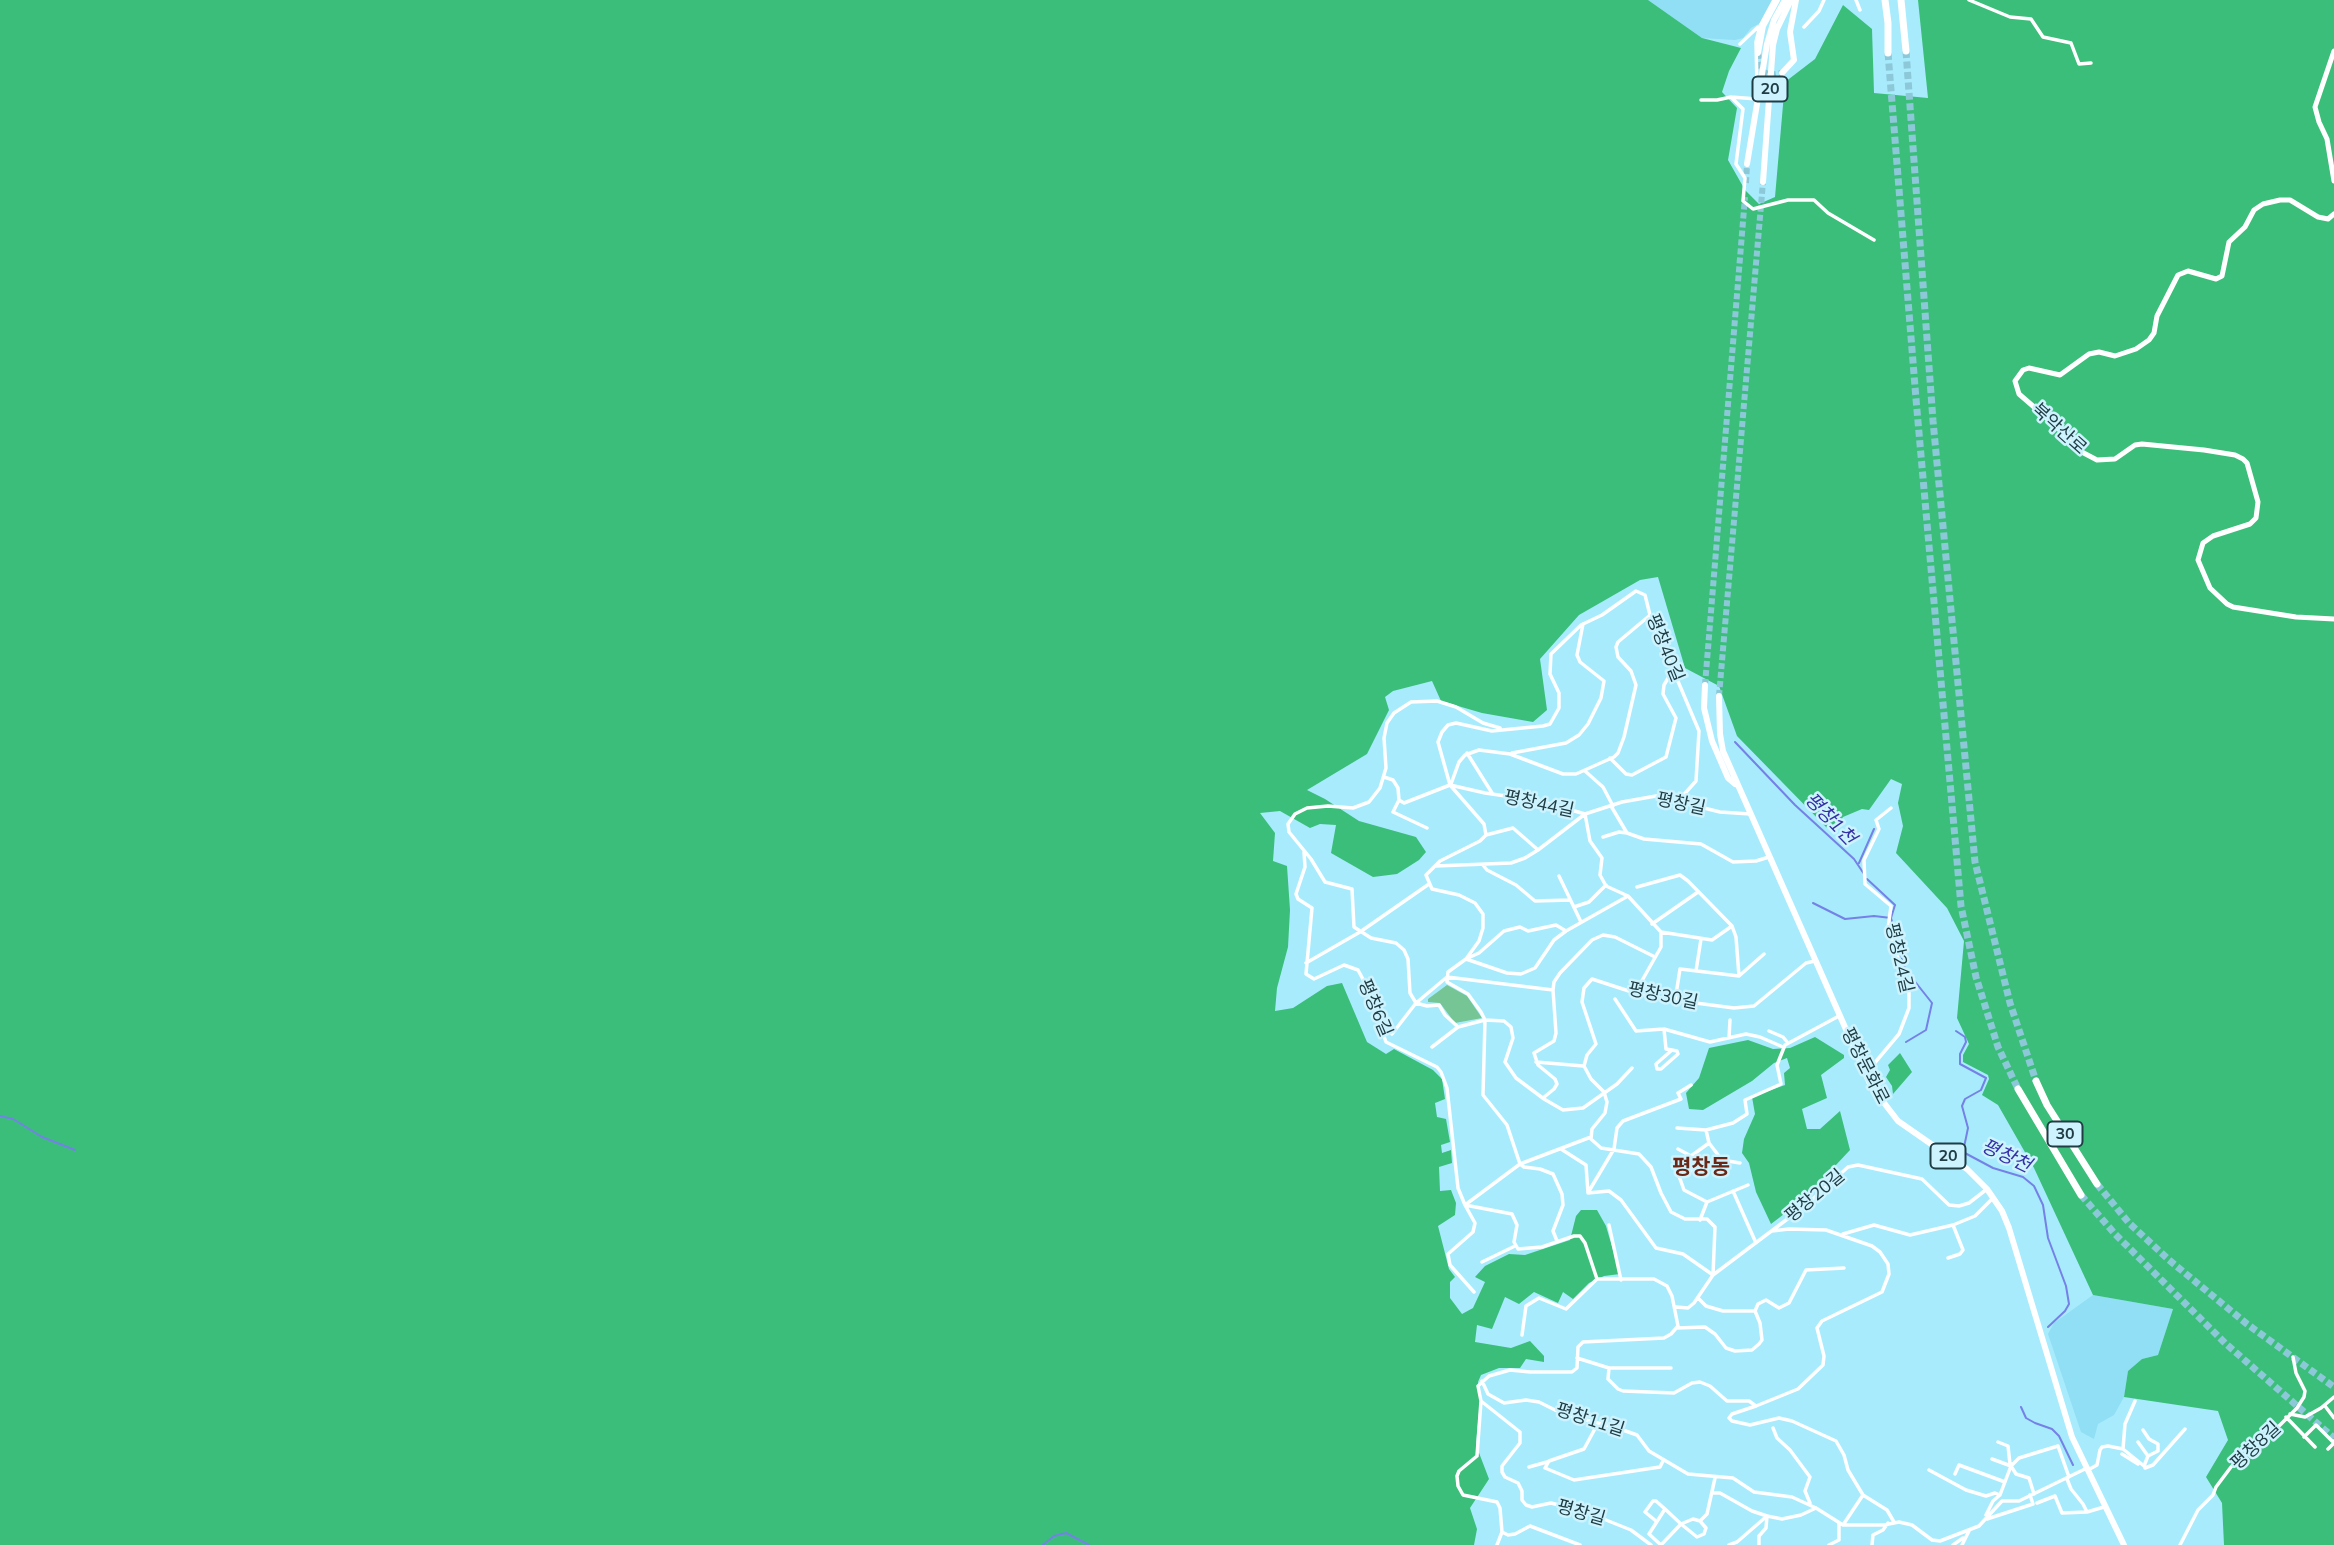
<!DOCTYPE html>
<meta charset="utf-8">
<style>
body{margin:0}
canvas{display:block;background:#a7ebfd}
</style>
<canvas width="2334" height="1545"></canvas>
<script>
const c = document.querySelector('canvas').getContext('2d');
c.lineJoin = 'round';
function fillPath(path, color) { c.fillStyle = color; c.fill(path, 'evenodd'); }
const poly = rows => new Path2D(rows.map(r => 'M' + r).join(''));
function strokePath(path, color, width, dash) { c.strokeStyle = color; c.lineWidth = width; c.lineCap = dash ? 'butt' : 'round'; c.setLineDash(dash || []); c.stroke(path); }
function drawText(font, color, halo, rows, align = 'center') {
  c.font = font + ' Mulish,"Noto Sans KR",sans-serif'; c.lineWidth = 5; c.setLineDash([]); c.textBaseline = 'middle'; c.strokeStyle = halo; c.fillStyle = color; for (const [text, x, y, turn = 0] of rows) {
    c.save(); c.translate(x, y); c.rotate((+turn || 0) * Math.PI / 180); c.textAlign = isNaN(turn) ? turn : align; if (halo) c.strokeText(text, 0, 0); c.fillText(text, 0, 0); c.restore();
  }
}
const built = poly([
 [1648,0,1774,0,1760,23,1751,28,1743,38,1735,40,1702,38],
 [2093,1295,2173,1309,2158,1355,2142,1359,2128,1371,2124,1397,2114,1415,2098,1424,2094,1439,2081,1432,2048,1334,2054,1323]
]);
const green = poly([
 [1447,985,1467,996,1482,1018,1455,1023,1440,1003,1428,1002,1428,999]
]);
const forest = poly([
 [0,0,1648,0,1702,38,1741,48,1729,71,1722,92,1737,108,1728,160,1745,190,1759,204,1775,197,1785,82,1815,59,1843,5,1872,29,1874,93,1928,98,1918,0,2334,0,2334,1545,2224,1545,2222,1503,2206,1477,2228,1440,2218,1411,2124,1397,2128,1371,2142,1359,2158,1355,2173,1309,2093,1295,2034,1168,1998,1105,1982,1095,1989,1079,1988,1075,1963,1062,1963,1055,1969,1044,1957,1018,1964,941,1947,908,1896,853,1903,826,1898,803,1902,784,1891,779,1869,810,1862,809,1843,817,1835,831,1826,827,1737,736,1719,686,1685,668,1658,577,1640,580,1579,615,1540,659,1547,710,1533,722,1482,713,1441,701,1432,681,1393,691,1385,697,1389,710,1367,754,1307,790,1325,799,1359,821,1416,837,1426,852,1419,860,1397,874,1373,877,1331,853,1336,825,1320,824,1310,828,1280,811,1260,813,1275,833,1273,861,1287,866,1290,910,1288,947,1277,988,1275,1011,1293,1008,1327,986,1342,983,1367,1042,1386,1054,1394,1049,1433,1070,1442,1079,1445,1099,1435,1103,1437,1117,1446,1119,1450,1142,1441,1145,1442,1153,1451,1150,1452,1163,1439,1167,1440,1191,1451,1190,1456,1203,1455,1215,1438,1226,1449,1269,1455,1277,1450,1282,1450,1298,1462,1314,1473,1308,1485,1282,1475,1277,1485,1266,1509,1254,1525,1255,1570,1240,1576,1216,1581,1210,1597,1210,1606,1226,1620,1274,1604,1276,1589,1283,1573,1299,1563,1292,1558,1303,1534,1292,1519,1304,1505,1297,1492,1329,1477,1325,1475,1342,1511,1348,1530,1341,1544,1356,1544,1362,1526,1359,1520,1368,1499,1368,1481,1375,1478,1382,1480,1400,1476,1445,1489,1479,1470,1508,1477,1529,1474,1545,0,1545],
 [1815,1037,1844,1055,1844,1058,1821,1075,1827,1098,1802,1109,1807,1129,1820,1129,1840,1111,1850,1150,1805,1198,1771,1224,1756,1192,1749,1163,1742,1153,1744,1139,1755,1114,1752,1097,1785,1085,1784,1073,1790,1068,1787,1058,1774,1063,1752,1081,1703,1110,1689,1109,1686,1093,1699,1078,1709,1048,1748,1040,1773,1049,1790,1048],
 [1900,1053,1912,1072,1893,1094,1892,1086,1886,1077,1890,1070,1888,1065]
]);
const stream = poly([
 [1735,742,1795,805,1854,859,1864,874],
 [1859,863,1874,829],
 [1867,879,1895,905,1891,918],
 [1813,903,1845,919,1874,916,1891,918,1905,969,1932,1003,1926,1030,1906,1042],
 [1956,1031,1965,1037,1966,1042,1960,1054,1960,1064,1986,1078,1981,1090,1965,1099,1962,1106,1968,1128,1963,1152,1993,1168,2023,1177,2034,1186,2043,1205,2048,1238,2066,1286,2069,1304,2065,1311,2048,1327],
 [0,1116,13,1119,42,1137,75,1150],
 [2021,1407,2026,1418,2035,1423,2052,1429,2059,1436,2073,1465],
 [1043,1545,1054,1536,1066,1533,1089,1545]
]);
const primaryTunnel = poly([
 [1758,53,1760,66,1764,72,1770,75,1782,73],
 [1746,183,1747,164],
 [1705,685,1745,197],
 [1719,696,1763,182]
]);
const highwayTunnel = poly([
 [1906,51,1933,421,1975,862,2010,1003,2036,1081],
 [1888,53,1916,399,1961,906,1976,977,1998,1047,2018,1089],
 [2097,1184,2129,1223,2169,1260,2247,1324,2334,1387],
 [2081,1195,2115,1234,2225,1343,2334,1438]
]);
const street = poly([
 [1856,0,1860,10],
 [1969,0,2010,17,2031,19,2043,37,2071,43,2079,64,2091,63],
 [1804,27,1819,11,1824,0],
 [1740,44,1758,27],
 [1757,88,1756,42,1760,26,1774,0],
 [1757,99,1731,97,1743,109,1736,164,1745,178,1743,201,1753,209,1788,200,1814,200,1828,213,1874,240],
 [1701,100,1717,100,1731,97],
 [1467,753,1492,793],
 [1512,753,1566,743,1579,735,1588,724,1601,698,1604,681,1580,662,1577,655,1583,624],
 [1610,758,1626,774,1632,775,1666,757,1676,718,1663,694,1664,685,1673,670],
 [1585,771,1603,787,1613,806],
 [1384,777,1393,780,1398,788,1399,800,1393,812,1427,828],
 [1451,784,1459,762,1465,755,1479,750,1510,754,1563,774,1576,774,1614,757,1618,753,1624,737,1636,685,1631,671,1618,657,1616,647,1618,642,1649,616],
 [1450,785,1485,793,1540,801,1585,814,1590,841,1602,858,1600,875,1606,886,1628,896,1661,932,1661,947,1635,993],
 [1399,800,1404,803,1450,785],
 [1611,806,1627,833],
 [1486,835,1513,828,1537,849],
 [1603,837,1619,832,1627,833,1644,839,1701,844,1733,862,1756,861,1769,857],
 [1304,852,1305,867,1296,894,1298,899,1312,908,1306,974,1314,979,1344,965,1358,970,1365,983,1386,1042,1437,1067,1441,1072,1447,1088,1458,1188,1465,1205,1512,1214,1517,1225,1514,1242,1518,1249,1542,1247,1574,1236,1580,1236,1585,1243,1597,1279,1654,1279,1667,1286,1672,1296,1678,1326,1671,1334,1664,1338,1583,1342,1578,1347,1577,1368,1572,1372,1530,1372,1510,1370,1489,1376,1478,1386,1481,1401,1520,1432,1520,1443,1502,1466,1502,1472,1505,1477,1518,1483,1522,1491,1522,1500,1526,1505,1532,1507,1551,1503,1586,1512,1631,1530,1651,1545],
 [1483,865,1487,870,1516,885,1535,901,1570,900],
 [1436,866,1511,863,1525,858,1538,850,1585,814,1622,802,1656,796,1720,812,1750,814],
 [1559,876,1581,922],
 [1637,887,1680,875,1688,881,1732,926,1736,937,1739,976],
 [1574,907,1589,902,1606,885],
 [1652,924,1698,892],
 [1661,932,1712,940,1732,926],
 [1468,958,1479,953,1504,931,1520,927,1528,931,1556,925,1566,931],
 [1466,959,1507,973,1521,974,1535,968,1554,940,1566,931,1628,896],
 [1306,963,1360,932,1429,884],
 [1696,971,1701,939],
 [1615,999,1636,1031,1664,1029,1710,1042,1746,1034,1760,1037,1783,1047],
 [1675,1001,1680,969,1739,976,1764,954],
 [1458,1027,1445,1015,1439,1005,1427,1006,1416,1003,1410,993,1408,959,1404,950,1396,943,1371,938,1354,927,1352,889,1325,882,1311,859,1289,832,1288,824,1295,814,1307,808,1328,806,1353,808,1369,802,1380,788,1386,768,1384,738,1387,723,1394,713,1411,702,1437,701,1456,707,1483,723,1500,728],
 [1664,1029,1666,1049,1672,1050,1677,1051,1678,1054,1661,1069,1657,1069,1656,1064,1672,1050],
 [1769,1031,1783,1037,1788,1043],
 [1392,1034,1416,1003,1447,977,1553,990],
 [1729,1038,1730,1020],
 [1432,1047,1458,1027,1485,1020,1504,1021,1511,1027,1513,1038,1505,1062,1516,1078,1544,1099,1563,1110,1583,1108,1617,1084,1632,1068],
 [1536,1062,1583,1066],
 [1867,1072,1899,1034,1909,1008,1909,993,1888,928,1891,906,1865,884,1864,860,1879,829,1876,820,1891,808],
 [1543,1098,1554,1089,1557,1084,1555,1079,1538,1065,1534,1053,1554,1041,1556,1033,1553,990,1554,982,1560,973,1592,940,1603,935,1615,937,1655,957],
 [1677,1128,1706,1130],
 [1709,1143,1722,1160,1740,1163],
 [1561,1149,1586,1165,1588,1193,1609,1191,1621,1200,1656,1248,1683,1254,1713,1275],
 [1678,1149,1691,1156],
 [1589,1191,1614,1149,1617,1128,1623,1121,1681,1099,1678,1093,1691,1085],
 [1733,1191,1756,1243],
 [1707,1202,1684,1190,1679,1176,1699,1167,1691,1156,1709,1143,1706,1130,1733,1123,1747,1114,1745,1100,1781,1084,1777,1065,1785,1045,1839,1016],
 [1700,1220,1707,1202,1748,1185],
 [1609,1225,1621,1280],
 [1953,1225,1975,1216,1993,1198],
 [1843,1234,1874,1225,1910,1235,1953,1225,1963,1250,1960,1254,1948,1258],
 [1557,1241,1553,1231,1563,1205,1562,1194,1553,1174,1540,1169,1524,1167,1520,1164,1507,1125,1483,1095,1485,1020,1481,1012,1468,994,1447,982,1448,972,1466,959,1479,941,1483,928,1483,914,1475,903,1459,895,1432,889,1426,875,1440,861,1480,841,1486,835,1484,824,1450,785,1438,742,1442,732,1448,725,1456,723,1492,731,1543,726,1550,724,1559,708,1559,693,1550,674,1551,654,1581,625,1602,615,1636,591,1645,595,1650,615,1699,731,1696,781,1679,800],
 [1482,1262,1515,1246],
 [1713,1275,1715,1227,1707,1219,1685,1219,1671,1212,1661,1193,1651,1167,1639,1154,1601,1148,1591,1139,1592,1129,1605,1113,1607,1102,1604,1092,1591,1079,1584,1066,1587,1055,1596,1044,1582,1002,1584,988,1592,979,1635,993,1665,999,1734,1008,1754,1006,1806,963,1815,961],
 [1474,1292,1450,1265,1448,1254,1473,1232,1475,1223,1465,1205,1520,1164,1591,1137],
 [1676,1307,1688,1308,1694,1303,1713,1275,1806,1205,1848,1167,1858,1165,1922,1179,1949,1205,1959,1206,1969,1203,1987,1189],
 [1755,1311,1758,1304,1766,1300,1779,1308,1789,1303,1806,1270,1844,1268],
 [1677,1328,1705,1327,1715,1334,1726,1348,1735,1351,1752,1350,1759,1344,1762,1340,1760,1323,1755,1311,1723,1311,1706,1306,1698,1298],
 [1522,1335,1526,1306,1539,1298,1566,1309,1597,1279],
 [1577,1358,1609,1368,1671,1368],
 [1609,1368,1608,1379,1618,1389,1623,1391,1674,1393,1692,1383,1700,1382,1710,1386,1727,1401,1749,1401,1756,1406,1798,1389,1823,1365,1824,1356,1817,1328,1822,1321,1882,1292,1889,1274,1888,1264,1880,1252,1872,1246,1826,1230,1789,1229,1772,1231],
 [1482,1381,1488,1394,1504,1403,1526,1400,1539,1402,1563,1414,1617,1428,1637,1435,1649,1451,1688,1474,1733,1478,1754,1492,1792,1497,1816,1508,1843,1525,1884,1525,1899,1522,1912,1525,1932,1540,1940,1541,1979,1526,2002,1501,2019,1501,2087,1468],
 [1481,1401,1477,1456,1459,1471,1457,1476,1458,1486,1463,1495,1497,1502,1500,1508,1502,1532,1497,1545],
 [1756,1406,1732,1414,1729,1418,1732,1421,1750,1425,1779,1418,1792,1421,1836,1441,1844,1455,1848,1470,1863,1495,1887,1510,1894,1522],
 [2325,1406,2334,1418],
 [2290,1414,2305,1417,2321,1408,2334,1397],
 [2286,1417,2315,1447],
 [1597,1425,1584,1449,1549,1461,1545,1468,1574,1480,1660,1467,1663,1461],
 [1773,1428,1777,1438,1790,1450,1810,1477,1805,1491,1810,1503],
 [2143,1430,2149,1439,2158,1444,2158,1451,2148,1456],
 [2304,1437,2316,1425,2332,1441,2334,1441],
 [1998,1442,2008,1446,2010,1464,2013,1464],
 [2123,1449,2125,1424,2135,1401],
 [2328,1449,2334,1443],
 [2122,1454,2138,1464],
 [1992,1459,2011,1466,2016,1474,2029,1478,2034,1494],
 [1529,1467,1547,1462],
 [2145,1468,2153,1465,2185,1429],
 [1929,1470,1966,1490,1986,1496,1995,1493,2000,1495],
 [2088,1470,2097,1465,2100,1450,2102,1447,2108,1446,2123,1449,2144,1466,2148,1456,2138,1442],
 [1955,1474,1959,1465,2005,1482],
 [2067,1479,2071,1489,2083,1504,2087,1512],
 [1713,1493,1720,1493,1752,1511,1767,1516,1766,1528,1759,1536,1759,1545],
 [2037,1503,2055,1496,2062,1513,2087,1512,2104,1507],
 [1986,1515,1993,1501,2000,1495,2011,1466,2019,1458,2058,1446,2069,1477],
 [1987,1519,2033,1504,2030,1495],
 [1656,1521,1645,1512,1653,1501,1656,1501,1665,1509,1649,1534,1661,1545],
 [1700,1521,1707,1514,1715,1478],
 [1843,1525,1863,1495],
 [1502,1532,1508,1535,1515,1534,1530,1526,1580,1545],
 [1661,1545,1681,1524,1693,1519,1700,1521,1706,1528,1704,1534,1697,1537,1681,1524,1665,1509],
 [1729,1545,1737,1542,1767,1516,1782,1519,1801,1515,1816,1508],
 [1829,1545,1839,1540,1839,1523],
 [1872,1545,1873,1535,1883,1530,1888,1523],
 [1953,1545,1963,1538],
 [1962,1545,1969,1531],
 [2180,1545,2198,1510,2213,1495,2216,1487,2231,1467,2271,1434,2297,1408,2304,1397,2305,1391,2296,1373,2293,1357]
]);
const secondary = poly([
 [2334,51,2315,107,2319,122,2327,139,2334,181],
 [2334,214,2328,219,2318,217,2290,200,2280,200,2263,204,2254,210,2245,227,2229,242,2222,276,2216,279,2188,271,2178,275,2157,316,2154,333,2149,340,2136,349,2115,356,2099,352,2089,354,2060,375,2029,368,2023,370,2015,381,2019,394,2056,426,2078,450,2097,460,2115,459,2135,445,2142,444,2204,450,2235,455,2243,459,2247,463,2258,502,2256,518,2250,524,2213,536,2203,543,2198,560,2210,588,2227,604,2233,607,2296,617,2334,619]
]);
const primary = poly([
 [1758,53,1763,26,1777,0],
 [1782,73,1794,60,1790,32,1796,0],
 [1747,164,1767,44,1774,20,1785,0],
 [1763,182,1773,45,1777,29,1791,0],
 [1705,685,1704,708,1712,741,1728,778,1735,784],
 [1719,696,1720,734,1723,751,1871,1086,1898,1121,1967,1169,1987,1189,2002,1211,2009,1228,2072,1437,2124,1545]
]);
const highway = poly([
 [1885,0,1888,23,1888,53],
 [1901,0,1906,51],
 [2036,1081,2047,1105,2097,1184],
 [2018,1089,2081,1195]
]);
const shields = [
 [1770,89,35],
 [2065,1134,35],
 [1948,1156,35]
];
const shieldNames = [
 ["20",1770,89],
 ["30",2065,1134],
 ["20",1948,1156]
];
const streetNames = [
 ["북악산로",2059,429,42],
 ["평창40길",1665,648,68],
 ["평창44길",1539,804,12],
 ["평창길",1681,804,12],
 ["평창24길",1899,958,77],
 ["평창30길",1663,996,12],
 ["평창6길",1375,1008,67],
 ["평창문화로",1865,1066,63],
 ["평창20길",1815,1196,-40],
 ["평창11길",1590,1420,18],
 ["평창8길",2256,1446,-43],
 ["평창길",1581,1513,16]
];
const waterNames = [
 ["평창1천",1830,819,46],
 ["평창천",2006,1156,25]
];
const quarterNames = [
 ["평창동",1701,1168]
];
fillPath(built, '#91dff4');
fillPath(green, '#75c595');
fillPath(forest, '#3bbe7a');
strokePath(stream, '#7581e6', 2);
strokePath(primaryTunnel, '#8cc8d8', 6, [6, 3]);
strokePath(highwayTunnel, '#8cc8d8', 7, [7, 3.5]);
strokePath(street, '#fff', 3.5);
strokePath(secondary, '#fff', 5);
strokePath(primary, '#fff', 6);
strokePath(highway, '#fff', 7);
for (const [x, y, w] of shields) { const box = new Path2D(); box.roundRect(x - w / 2, y - 12.5, w, 25, 5); c.fillStyle = '#ccf3fe'; c.fill(box); strokePath(box, '#213d44', 2); }
drawText('bold 16px', '#213d44', null, shieldNames);
drawText('18px', '#213d44', '#ccf3fe', streetNames);
drawText('italic 19px', '#3530a5', '#ccf3fe', waterNames);
drawText('bold 21px', '#6a2715', '#ccf3fe', quarterNames);
</script>
